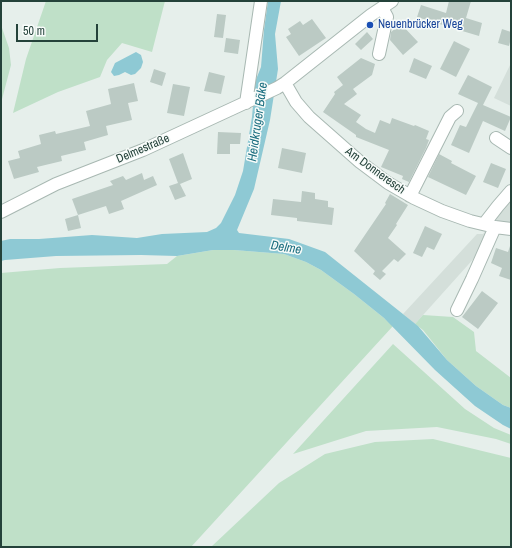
<!DOCTYPE html>
<meta charset="utf-8">
<style>
body{margin:0}
#map{position:relative;width:512px;height:548px;overflow:hidden;background:#e6efeb;font-family:"Archivo Narrow",sans-serif}
canvas{display:block}
.frame{position:absolute;inset:0;border:2px solid #24423a;pointer-events:none}
.scale{position:absolute;left:16px;top:24px;width:82px;height:18px;box-sizing:border-box;border:2px solid #24423a;border-top:0;padding-left:5px;font-size:12px;line-height:14px;white-space:nowrap;color:#24423a;-webkit-text-stroke:3px #f7fbf9;paint-order:stroke}
</style>
<div id="map">
<canvas width="512" height="548"></canvas>
<div class="frame"></div>
<div class="scale">50 m</div>
</div>
<script>
const c = document.querySelector('canvas').getContext('2d');
c.lineJoin = 'round';
function fillPath(path, color) { c.fillStyle = color; c.fill(path, 'evenodd'); }
const poly = rows => new Path2D(rows.map(r => 'M' + r).join(''));
function strokePath(path, color, width, dash) { c.strokeStyle = color; c.lineWidth = width; c.lineCap = dash ? 'butt' : 'round'; c.setLineDash(dash || []); c.stroke(path); }
function drawText(font, color, halo, rows, align = 'center') {
  c.font = font + ' "Archivo Narrow",sans-serif'; c.lineWidth = 3; c.setLineDash([]); c.textBaseline = 'middle'; c.strokeStyle = halo; c.fillStyle = color; for (const [text, x, y, turn = 0] of rows) {
    c.save(); c.translate(x, y); c.rotate((+turn || 0) * Math.PI / 180); c.textAlign = isNaN(turn) ? turn : align; if (halo) c.strokeText(text, 0, 0); c.fillText(text, 0, 0); c.restore();
  }
}
const built = poly([
 [511,63,511,106,494,98],
 [511,199,511,222,507,222,494,236,415,324,403,314,477,234,483,234,497,218,498,213]
]);
const green = poly([
 [46,1,165,1,152,52,122,43,107,60,100,77,58,92,13,113,26,59],
 [1,25,9,48,11,65,1,103],
 [213,250,234,250,284,254,306,262,321,270,354,294,384,318,393,326,191,547,1,547,1,273,60,268,167,264,177,256],
 [423,315,453,317,474,332,476,351,511,378,511,408,503,405,476,386,447,360,423,330,415,324],
 [393,344,465,409,494,428,511,435,511,444,496,439,437,427,366,431,293,454],
 [433,439,511,458,511,547,211,547,279,483,325,454,375,442]
]);
const water = poly([
 [268,1,281,1,275,34,278,69,270,120,254,189,237,230,239,233,289,239,325,252,418,326,447,360,476,386,503,405,511,408,511,429,503,425,475,406,435,370,384,318,354,294,321,270,306,262,284,254,234,250,213,250,177,256,141,255,56,256,5,260,1,261,1,241,10,239,39,239,92,235,137,238,162,234,207,232,216,228,221,223,235,195,243,171,252,117,255,82,261,67,264,30],
 [136,52,141,55,143,62,141,68,135,74,131,75,125,72,119,75,114,76,111,72,115,63]
]);
const building = poly([
 [449,1,471,1,466,18,482,23,479,36,459,30,417,17,421,5,446,13],
 [217,14,226,15,223,38,214,37],
 [312,19,326,38,299,56,286,37,291,34,288,29,300,21,303,25],
 [401,24,418,42,403,55,390,40,391,32],
 [502,29,511,32,511,38,509,46,498,43],
 [367,32,373,39,361,50,355,44],
 [226,38,240,40,238,54,224,52],
 [454,41,470,49,456,77,440,69],
 [361,58,375,64,372,75,353,89,357,94,344,104,361,115,356,122,366,129,375,133,380,120,390,124,392,118,414,126,415,125,429,131,426,139,429,140,426,148,409,182,402,179,403,176,381,167,389,150,356,137,356,135,323,112,335,94,334,92,343,85,337,77],
 [414,58,432,66,426,79,409,72],
 [154,69,166,73,162,86,150,82],
 [209,72,225,76,221,94,204,91],
 [468,75,492,87,483,105,511,117,505,131,483,121,469,153,451,145,460,125,466,127,478,103,458,94],
 [134,83,138,101,128,103,132,120,106,126,108,135,84,142,86,150,61,156,62,161,37,167,39,172,14,179,8,161,20,158,18,151,41,144,39,135,55,131,56,134,90,126,86,111,111,104,108,89],
 [173,84,190,87,184,116,167,113],
 [218,132,241,133,240,144,230,144,230,154,217,154],
 [282,148,306,153,302,173,278,168],
 [183,153,192,179,180,184,186,196,175,200,169,186,178,183,169,159],
 [439,154,452,161,451,163,476,176,466,195,428,177],
 [491,163,506,169,498,188,483,182],
 [142,173,144,180,153,176,157,185,121,201,124,209,109,214,106,206,78,215,72,199,113,185,110,181,123,176,126,180],
 [302,191,315,193,315,199,328,201,328,207,334,208,332,225,297,221,297,218,271,215,273,199,301,202],
 [390,194,408,205,396,224,397,225,388,238,406,254,398,262,394,259,382,271,386,274,380,280,373,274,375,271,354,251,386,204,385,203],
 [78,215,81,228,68,231,65,219],
 [425,226,442,234,434,250,427,247,422,257,413,253],
 [510,246,511,247,511,280,499,276,502,268,491,263,496,248,508,252],
 [482,291,498,303,478,329,462,317]
]);
const minor = poly([
 [379,54,387,17,382,8],
 [285,83,296,102,309,117,360,162,388,183,414,198,442,211,470,221,495,227,511,229],
 [246,103,261,1],
 [496,138,511,148],
 [410,196,450,117,457,111],
 [1,212,56,184,143,150,277,88,285,83,371,15,392,1],
 [484,224,498,206,511,191],
 [457,310,472,279,495,227]
]);
const markers = [
 [370,25,4,"#1a4fb4"]
];
const transitNames = [
 ["Neuenbrücker Weg",378,25]
];
const streetNames = [
 ["Delmestraße",143,149,-23],
 ["Am Donneresch",375,171,36]
];
const waterNames = [
 ["Heidkruger Bäke",258,122,-82],
 ["Delme",286,248,9]
];
fillPath(built, '#d4dfda');
fillPath(green, '#bfe0c8');
fillPath(water, '#8ec9d4');
fillPath(building, '#bbcac4');
strokePath(minor, '#a8b8b2', 14);
strokePath(minor, '#fff', 12);
for (const [x, y, r, color] of markers) { const dot = new Path2D(); dot.arc(x, y, r, 0, 2 * Math.PI); c.fillStyle = color; c.fill(dot); strokePath(dot, '#f7fbf9', 1.5); }
drawText('12px', '#164399', '#f7fbf9', transitNames, 'left');
drawText('12px', '#24423a', '#f7fbf9', streetNames);
drawText('italic 13px', '#1c6f80', '#f7fbf9', waterNames);
</script>
